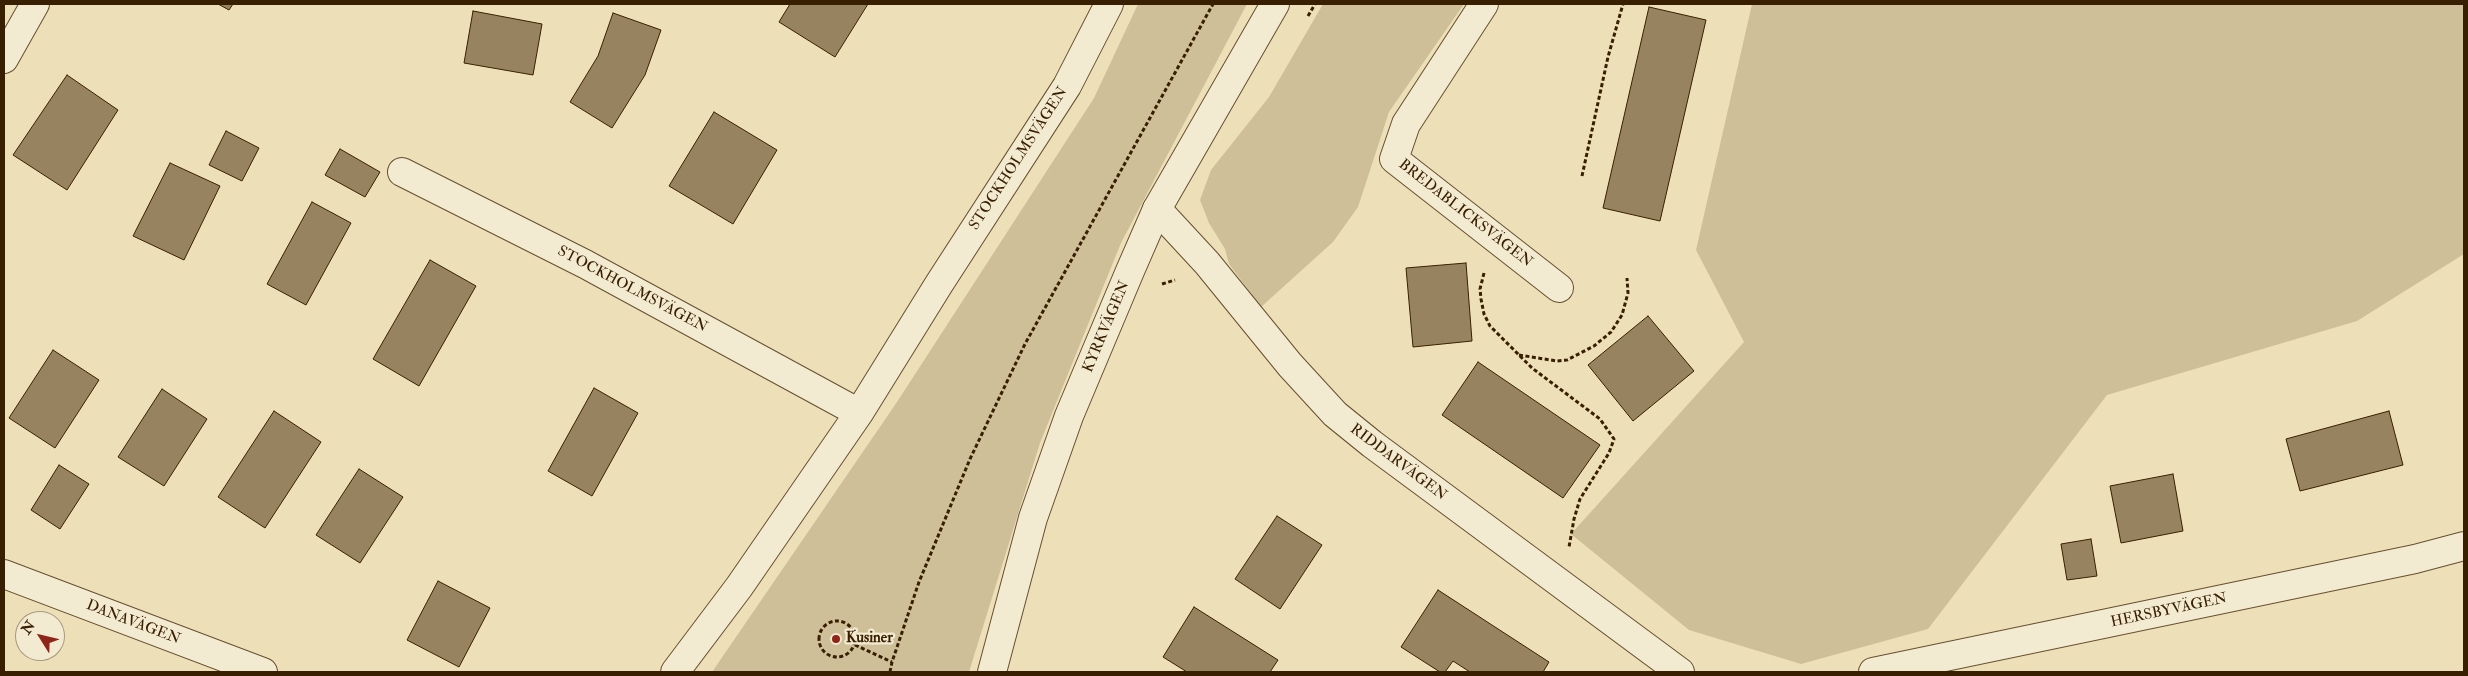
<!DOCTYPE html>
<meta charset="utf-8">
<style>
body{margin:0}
#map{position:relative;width:2468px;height:676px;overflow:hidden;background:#ede0b8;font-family:"IM FELL Double Pica",serif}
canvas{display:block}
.frame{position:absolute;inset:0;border:5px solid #391f01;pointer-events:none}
.north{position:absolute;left:15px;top:611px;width:50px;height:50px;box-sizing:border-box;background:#f3ebd1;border:1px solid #a9997e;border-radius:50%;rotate:306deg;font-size:14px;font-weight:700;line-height:20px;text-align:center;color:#391f01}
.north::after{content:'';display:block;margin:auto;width:18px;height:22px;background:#8f2418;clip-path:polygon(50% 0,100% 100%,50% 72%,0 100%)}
</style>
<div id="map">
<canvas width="2468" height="676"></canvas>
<div class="frame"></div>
<div class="north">N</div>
</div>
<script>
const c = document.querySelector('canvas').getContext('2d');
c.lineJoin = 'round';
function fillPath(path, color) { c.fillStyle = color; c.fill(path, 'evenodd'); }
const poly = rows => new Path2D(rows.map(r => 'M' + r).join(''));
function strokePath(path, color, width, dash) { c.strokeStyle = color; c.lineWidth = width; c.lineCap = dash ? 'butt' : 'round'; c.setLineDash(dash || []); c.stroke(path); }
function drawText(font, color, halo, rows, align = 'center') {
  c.font = font + ' "IM FELL Double Pica",serif'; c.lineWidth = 4.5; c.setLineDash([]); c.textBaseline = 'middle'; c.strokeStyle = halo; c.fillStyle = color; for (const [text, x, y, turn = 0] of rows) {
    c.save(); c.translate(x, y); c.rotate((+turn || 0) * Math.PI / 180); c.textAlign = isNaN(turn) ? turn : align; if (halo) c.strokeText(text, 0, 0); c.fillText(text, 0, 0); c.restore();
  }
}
const green = poly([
 [1138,4,1247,4,1121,243,1040,443,969,672,712,672,897,402,1094,98],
 [1323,4,1464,4,1389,112,1358,207,1333,242,1261,307,1229,264,1225,249,1209,223,1200,200,1211,170,1269,97],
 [1752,4,2464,4,2464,254,2357,321,2107,395,1928,629,1801,664,1689,630,1571,534,1744,342,1696,250]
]);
const building = poly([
 [218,4,233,4,229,10,218,4],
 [790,4,868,4,835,57,779,22,790,4],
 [1649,7,1706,20,1660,221,1603,208,1649,7],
 [473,11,542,24,533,75,464,63,473,11],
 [613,13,661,30,645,75,612,128,570,102,598,56,613,13],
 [67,75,118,110,67,190,13,155,67,75],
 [714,112,777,150,733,224,669,186,714,112],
 [226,131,259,148,242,181,209,165,226,131],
 [340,149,380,172,365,197,325,175,340,149],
 [170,163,220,186,184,260,133,236,170,163],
 [312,202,351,223,306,305,267,284,312,202],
 [430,260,476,286,419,386,373,359,430,260],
 [1466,263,1472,341,1413,347,1406,268,1466,263],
 [1648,316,1694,371,1633,421,1588,365,1648,316],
 [53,350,99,380,55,448,9,418,53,350],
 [1478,362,1600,445,1563,498,1442,415,1478,362],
 [594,388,638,413,592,496,548,471,594,388],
 [162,389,207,419,164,486,118,457,162,389],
 [274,411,321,442,265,528,218,497,274,411],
 [2389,411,2403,465,2300,491,2286,439,2389,411],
 [59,465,89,484,60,529,31,510,59,465],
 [359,469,403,497,360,563,316,535,359,469],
 [2173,474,2183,531,2121,543,2110,486,2173,474],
 [1277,516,1322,545,1280,609,1235,579,1277,516],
 [2091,539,2097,576,2067,580,2061,544,2091,539],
 [438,581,490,608,459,667,407,640,438,581],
 [1438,590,1549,662,1543,672,1470,672,1453,661,1445,672,1440,672,1401,647,1438,590],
 [1194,607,1278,660,1270,672,1187,672,1163,657,1194,607]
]);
const path = poly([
 [1308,16,1315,4],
 [1582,176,1608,57,1623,4],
 [1484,273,1480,289,1481,299,1484,314,1490,326,1532,368,1600,419,1614,439,1609,453,1580,499,1574,519,1569,547],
 [1162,284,1175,280],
 [1519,355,1557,361,1567,360,1594,346,1611,332,1622,315,1628,293,1627,278],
 '819 639a18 18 0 1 1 36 0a18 18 0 1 1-36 0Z',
 [855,645,892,662],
 [890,672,892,662,919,582,970,459,1025,344,1213,4]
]);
const minor = poly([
 [1484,4,1406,124,1394,159,1559,288],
 [4,59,35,4],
 [402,172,585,264,859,413],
 [1157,209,1207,263,1290,365,1335,414,1372,444,1680,672],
 [4,574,263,672],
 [675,672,739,587,859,413,939,284,1067,86,1109,4],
 [1873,672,2415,559,2464,546]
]);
const tertiary = poly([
 [992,672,1033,518,1069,416,1130,271,1157,209,1275,4]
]);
const markers = [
 [836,639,5,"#8f2418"]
];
const streetNames = [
 ["STOCKHOLMSVÄGEN",1019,159,-57],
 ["BREDABLICKSVÄGEN",1465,214,38],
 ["STOCKHOLMSVÄGEN",632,290,28],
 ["KYRKVÄGEN",1107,327,-67],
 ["RIDDARVÄGEN",1398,463,37],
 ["HERSBYVÄGEN",2169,611,-12],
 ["DANAVÄGEN",133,623,21]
];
const poiNames = [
 ["Kusiner",846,639]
];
fillPath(green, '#cebf99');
fillPath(building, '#978360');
strokePath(building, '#391f01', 1);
strokePath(minor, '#664f2f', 30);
strokePath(tertiary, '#664f2f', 30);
strokePath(path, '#391f01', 3, [4, 2.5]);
strokePath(minor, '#f3ebd1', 28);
strokePath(tertiary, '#f3ebd1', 28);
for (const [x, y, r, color] of markers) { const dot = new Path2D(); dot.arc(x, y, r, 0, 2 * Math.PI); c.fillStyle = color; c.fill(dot); strokePath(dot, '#f3ebd1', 2); }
drawText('15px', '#391f01', '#f3ebd1', streetNames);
drawText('bold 15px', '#391f01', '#f3ebd1', poiNames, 'left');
</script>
